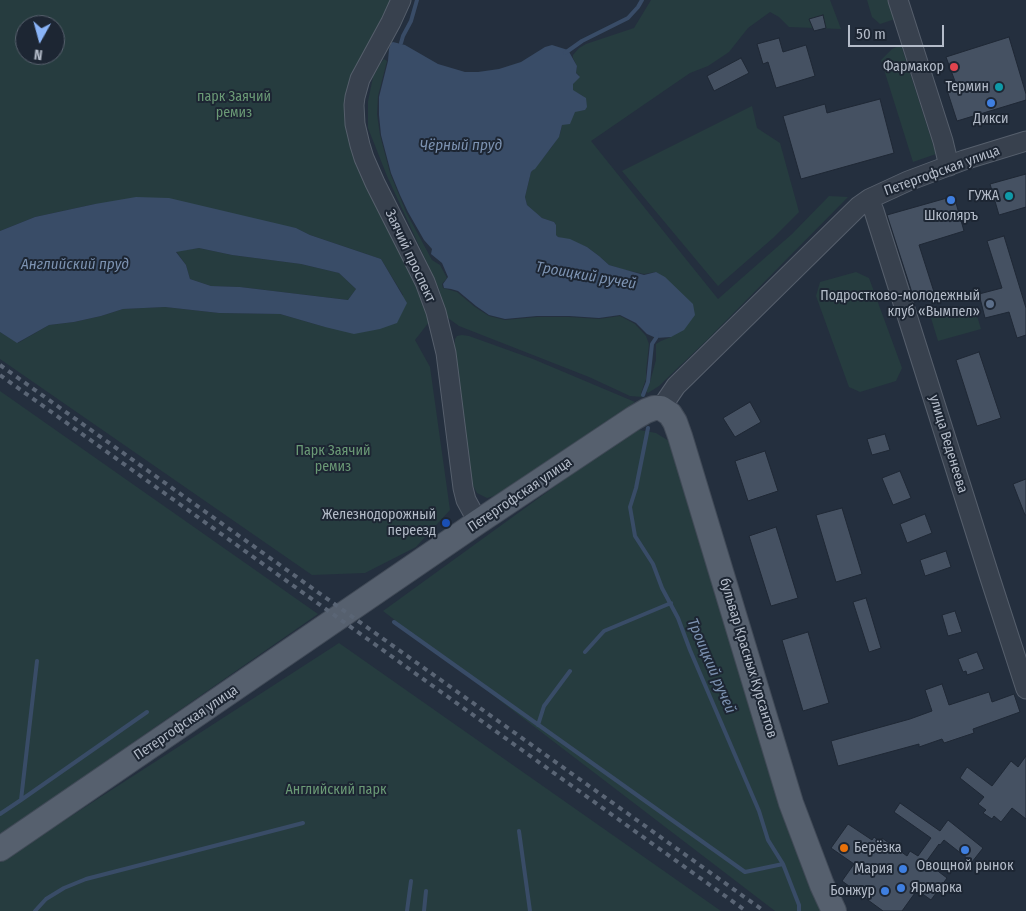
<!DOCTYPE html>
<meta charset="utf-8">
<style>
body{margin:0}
#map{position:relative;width:1026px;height:911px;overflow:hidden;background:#242f3e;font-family:"Fira Sans Condensed",sans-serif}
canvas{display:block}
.north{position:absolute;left:15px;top:15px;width:50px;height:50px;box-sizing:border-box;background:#1d2633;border:1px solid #59626f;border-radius:50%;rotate:187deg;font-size:14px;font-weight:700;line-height:20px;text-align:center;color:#b4bcc9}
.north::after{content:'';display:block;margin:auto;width:18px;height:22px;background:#8ab4f8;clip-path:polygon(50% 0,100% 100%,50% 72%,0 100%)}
.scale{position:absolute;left:848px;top:25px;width:96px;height:22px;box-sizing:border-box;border:2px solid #b4bcc9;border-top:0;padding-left:6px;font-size:15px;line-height:18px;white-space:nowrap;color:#b4bcc9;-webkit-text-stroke:4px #1d2633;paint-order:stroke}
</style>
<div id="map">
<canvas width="1026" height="911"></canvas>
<div class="north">N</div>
<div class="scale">50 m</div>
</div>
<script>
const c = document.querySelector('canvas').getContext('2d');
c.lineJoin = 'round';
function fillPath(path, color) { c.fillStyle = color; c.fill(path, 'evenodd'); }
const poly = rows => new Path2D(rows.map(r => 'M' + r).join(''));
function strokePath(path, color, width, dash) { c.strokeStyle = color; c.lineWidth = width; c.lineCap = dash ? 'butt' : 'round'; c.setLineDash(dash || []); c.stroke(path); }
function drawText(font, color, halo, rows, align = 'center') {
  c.font = font + ' "Fira Sans Condensed",sans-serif'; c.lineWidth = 4; c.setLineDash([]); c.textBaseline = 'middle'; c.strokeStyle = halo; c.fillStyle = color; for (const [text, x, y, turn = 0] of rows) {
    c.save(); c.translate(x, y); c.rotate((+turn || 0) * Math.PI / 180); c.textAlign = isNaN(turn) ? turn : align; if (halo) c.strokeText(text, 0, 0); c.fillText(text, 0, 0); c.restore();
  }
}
const green = poly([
 [0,0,394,0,350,90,345,123,360,174,416,285,429,322,415,340,430,367,450,510,416,547,365,573,312,575,0,359,0,332,18,343,49,325,74,322,101,316,123,309,165,307,219,313,280,314,325,327,403,295,381,259,310,235,296,228,95,204,35,217,0,231],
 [25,25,55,25,55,55,25,55],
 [651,0,830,0,841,29,789,27,779,17,770,12,748,28,729,52,708,66,690,73,591,141,718,299,792,234,829,196,848,197,707,340,659,386,648,393,646,391,650,382,656,360,656,344,661,341,671,337,656,272,644,274,625,270,609,265,599,256,587,247,558,237,556,235,556,225,554,222,542,218,538,215,527,205,525,197,531,172,551,148,560,134,562,125,575,111,585,110,583,96,573,91,573,84,579,75,576,73,577,66,573,58,573,55,579,48,586,44,634,28],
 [867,0,889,0,895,19,880,24,872,17],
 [901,45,936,154,913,162,881,60,892,49],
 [384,59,387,61,378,96,377,114,380,135,390,173,406,212,432,260,440,265,447,278,442,284,443,288,457,292,475,307,489,316,505,320,537,317,569,317,599,319,620,316,635,324,646,336,649,344,646,371,646,379,641,393,643,397,630,396,589,377,459,326,448,318,445,314,442,303,439,289,387,176,368,128,368,101,373,77,380,64],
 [752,106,757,128,780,143,799,212,773,238,718,286,622,171],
 [199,248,232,255,301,264,339,273,356,289,348,300,240,287,211,286,190,279,186,265,176,251],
 [856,272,869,278,902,368,896,381,860,392,849,387,816,296,820,282],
 [974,306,981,329,938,341,931,318],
 [462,335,469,336,533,359,635,402,497,495,487,498,477,493,469,478,454,352,455,339,457,336],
 [0,391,318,614,102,764,93,771,0,834],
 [634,429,656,433,669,441,790,836,822,911,775,911,383,611],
 [339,643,721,911,0,911,0,862]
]);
const water = poly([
 [393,42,405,45,438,64,465,72,478,72,499,69,521,62,545,47,552,45,568,50,577,66,576,73,580,77,573,84,573,90,586,98,587,107,585,110,575,112,570,124,562,125,559,137,535,169,533,170,531,172,525,197,527,205,542,218,554,222,556,225,556,235,558,237,570,239,587,247,599,256,609,265,644,275,656,272,665,277,693,304,695,315,684,330,671,337,656,338,647,334,636,323,620,315,599,318,569,316,537,316,505,319,489,315,476,306,458,291,451,289,444,288,443,284,448,277,442,263,431,254,432,249,424,240,408,212,400,195,391,173,381,135,379,115,379,97,388,61,389,49,391,43],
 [136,197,169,198,296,228,310,235,381,259,407,303,397,323,380,329,354,334,325,327,280,314,219,313,165,307,123,309,101,316,74,322,49,325,17,343,0,332,0,231,35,217,95,204],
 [199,248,232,255,301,264,339,273,356,289,348,300,240,287,211,286,190,279,186,265,176,252]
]);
const stream = poly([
 [401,43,403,36,411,21,417,0],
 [565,53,582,41,628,18,638,7,642,0],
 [643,395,648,382,652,344,656,338,657,333],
 [648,428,636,488,630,507,635,536,653,564,662,588,678,618,690,650,759,811,768,840,783,864,799,905,799,911],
 [394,622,745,872,783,864],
 [585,652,604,631,671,603],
 [538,725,544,706,570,671],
 [21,800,37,661],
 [0,814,21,800,147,712],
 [519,831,530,911],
 [35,911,46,899,64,888,86,879,303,823],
 [407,911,411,881],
 [424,911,426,891]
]);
const building = poly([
 [823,15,826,28,814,31,809,19,823,15],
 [1009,37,1026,94,1026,100,957,121,946,87,956,84,946,57,1009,37],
 [779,38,783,52,806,45,815,76,776,88,768,62,763,64,757,44,779,38],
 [741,58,749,73,714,91,707,76,741,58],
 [880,99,894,153,801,179,783,116,825,104,827,113,880,99],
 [1026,174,1026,207,999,215,990,184,1026,174],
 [954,196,964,231,919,245,935,295,915,302,887,215,954,196],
 [1004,236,1026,308,1026,335,1017,338,1009,312,985,318,979,294,1002,288,987,241,1004,236],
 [979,352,1001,418,977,426,956,360,979,352],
 [750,402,761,422,735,437,723,418,750,402],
 [885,434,890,450,872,455,867,439,885,434],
 [765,451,778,491,748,501,735,461,765,451],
 [900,471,911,498,893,505,882,478,900,471],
 [1026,479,1026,515,1025,515,1013,484,1026,479],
 [842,508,862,574,836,582,816,515,842,508],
 [925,514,932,533,907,543,900,524,925,514],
 [776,527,798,598,771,606,749,536,776,527],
 [946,551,951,567,925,576,920,560,946,551],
 [866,598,881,648,869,652,853,602,866,598],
 [955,611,962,632,948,636,942,615,955,611],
 [808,632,829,703,803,711,782,640,808,632],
 [977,652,984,669,967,675,966,671,963,672,958,659,977,652],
 [942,684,949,705,989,692,992,702,1014,694,1020,712,973,729,974,733,944,743,942,739,919,747,919,744,838,766,831,741,910,719,932,711,925,690,942,684],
 [1026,756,1026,819,1012,808,1001,822,994,816,992,819,983,813,986,810,978,804,984,797,960,778,967,767,992,786,1011,761,1018,767,1026,756],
 [900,803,940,831,948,820,983,848,972,862,944,840,940,845,939,844,926,862,947,878,931,900,917,890,902,911,883,911,857,892,855,895,846,889,849,886,842,881,854,864,831,848,848,824,872,840,874,837,880,842,882,838,907,856,910,851,918,856,931,838,894,812,900,803]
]);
const minor = poly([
 [401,0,391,22,360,79,355,97,354,105,355,124,360,145,364,158,375,183,425,282,436,312,446,353,463,488,466,500,478,522],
 [898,0,943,141,949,166],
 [869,199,874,211,990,578,1026,689],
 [661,408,676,386,859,206,869,199,908,181,964,160,1026,141]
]);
const major = poly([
 [0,849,478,522,634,418,646,411,654,408,661,408,670,414,675,422,680,436,791,803,822,885,834,911]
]);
const rail = poly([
 [0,365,764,911],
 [0,375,746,911]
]);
const markers = [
 [954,67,5,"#e0444e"],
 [999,87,5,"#0f9aa8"],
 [991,103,5,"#3f7fe0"],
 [1009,196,5,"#0f9aa8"],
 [951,200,5,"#3f7fe0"],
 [990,304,5,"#5c6f8a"],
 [446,523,5,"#1a4fb4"],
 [844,848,5,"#e8710a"],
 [965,850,5,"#3f7fe0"],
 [903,869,5,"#3f7fe0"],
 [901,888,5,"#3f7fe0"],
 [885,891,5,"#3f7fe0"]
];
const poiNames = [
 ["Фармакор",944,67],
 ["Термин",989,87],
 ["Дикси",991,119,"center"],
 ["ГУЖА",999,196],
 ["Школяръ",951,216,"center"],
 ["Подростково-молодежный",980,296],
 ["клуб «Вымпел»",980,312],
 ["Железнодорожный",436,515],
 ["переезд",436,531],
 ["Берёзка",854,848,"left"],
 ["Овощной рынок",965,866,"center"],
 ["Мария",893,869],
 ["Ярмарка",911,888,"left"],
 ["Бонжур",875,891]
];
const parkNames = [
 ["парк Заячий",234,97],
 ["ремиз",234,113],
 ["Парк Заячий",333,451],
 ["ремиз",333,467],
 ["Английский парк",336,790]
];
const streetNames = [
 ["Петергофская улица",942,171,-20],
 ["Заячий проспект",410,256,65],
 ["улица Веденеева",948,444,73],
 ["Петергофская улица",520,495,-34],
 ["бульвар Красных Курсантов",748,658,73],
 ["Петергофская улица",186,723,-34]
];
const waterNames = [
 ["Чёрный пруд",461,146],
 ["Английский пруд",75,265],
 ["Троицкий ручей",586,276,10],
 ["Троицкий ручей",711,666,67]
];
fillPath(green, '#263c3f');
fillPath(water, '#394c67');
strokePath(stream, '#394c67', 4);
fillPath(building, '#455162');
strokePath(building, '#1f2835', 1);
strokePath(minor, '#565f6c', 21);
strokePath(major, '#414a57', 26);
strokePath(minor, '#38414e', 19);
strokePath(major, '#56606e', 24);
strokePath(rail, '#5a6575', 4, [5, 5]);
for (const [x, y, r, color] of markers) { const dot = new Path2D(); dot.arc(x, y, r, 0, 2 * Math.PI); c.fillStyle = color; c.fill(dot); strokePath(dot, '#1d2633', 2); }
drawText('14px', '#b4bcc9', '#1d2633', poiNames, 'right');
drawText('14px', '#6b9a76', '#1d2633', parkNames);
drawText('14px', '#b4bcc9', '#1d2633', streetNames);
drawText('italic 15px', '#7c92b1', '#1d2633', waterNames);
</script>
